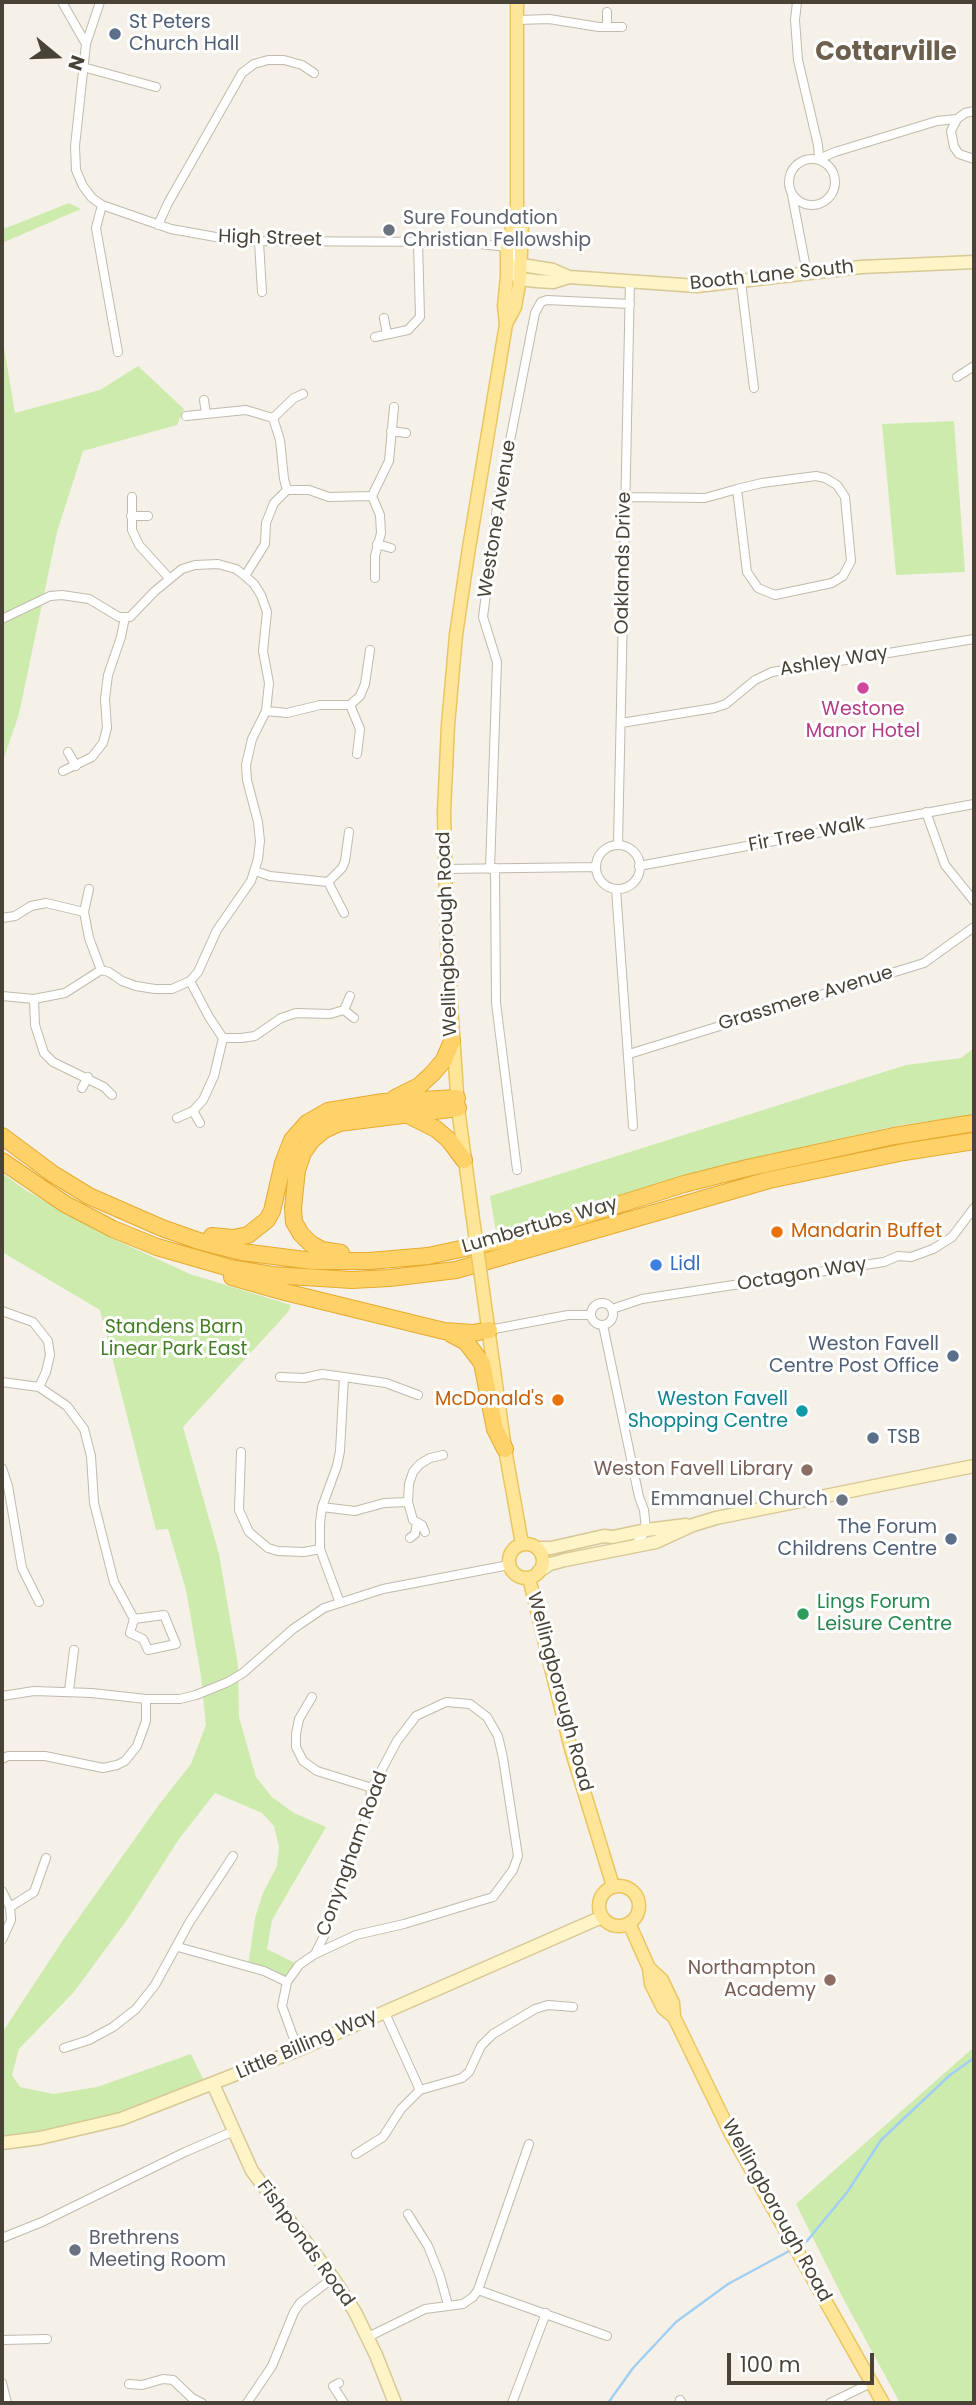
<!DOCTYPE html>
<style>
body{margin:0}
#map{position:relative;width:976px;height:2405px;overflow:hidden;background:#f5f1e8;font-family:Poppins,sans-serif}
canvas{display:block}
.frame{position:absolute;inset:0;border:4px solid #494236;pointer-events:none}
.north{position:absolute;left:21px;top:21px;width:70px;height:70px;-webkit-text-stroke:5px #fff;paint-order:stroke;rotate:109deg;font-size:19px;font-weight:700;line-height:28px;text-align:center;color:#494236}
.north::after{content:'';display:block;margin:auto;width:24px;height:32px;background:#494236;clip-path:polygon(50% 0,100% 100%,50% 72%,0 100%)}
.scale{position:absolute;left:727px;top:2353px;width:147px;height:32px;box-sizing:border-box;border:4px solid #494236;border-top:0;padding-left:9px;font-size:21px;line-height:24px;white-space:nowrap;color:#494236;-webkit-text-stroke:5px #fff;paint-order:stroke}
</style>
<div id="map">
<canvas width="976" height="2405"></canvas>
<div class="frame"></div>
<div class="north">N</div>
<div class="scale">100 m</div>
</div>
<script>
const c = document.querySelector('canvas').getContext('2d');
c.lineJoin = 'round';
function fillPath(path, color) { c.fillStyle = color; c.fill(path, 'evenodd'); }
const poly = rows => new Path2D(rows.map(r => 'M' + r).join(''));
function strokePath(path, color, width, dash) { c.strokeStyle = color; c.lineWidth = width; c.lineCap = dash ? 'butt' : 'round'; c.setLineDash(dash || []); c.stroke(path); }
function drawText(font, color, halo, rows, align = 'center') {
  c.font = font + ' Poppins,sans-serif'; c.lineWidth = 6; c.setLineDash([]); c.textBaseline = 'middle'; c.strokeStyle = halo; c.fillStyle = color; for (const [text, x, y, turn = 0] of rows) {
    c.save(); c.translate(x, y); c.rotate((+turn || 0) * Math.PI / 180); c.textAlign = isNaN(turn) ? turn : align; if (halo) c.strokeText(text, 0, 0); c.fillText(text, 0, 0); c.restore();
  }
}
const green = poly([
 [69,203,81,209,2,243,2,226,6,228],
 [2,335,15,413,100,390,138,366,184,409,177,425,83,451,57,532,19,714,2,764],
 [954,421,965,572,896,575,882,424],
 [974,1048,974,1115,901,1125,748,1159,621,1196,563,1216,496,1233,490,1196,906,1065,961,1058],
 [2,1173,27,1191,105,1235,190,1274,291,1305,288,1312,183,1427,219,1554,238,1665,239,1717,256,1777,272,1797,294,1813,326,1827,272,1920,267,1949,299,1965,287,1982,248,1966,255,1918,263,1893,277,1866,279,1847,274,1826,262,1813,215,1793,179,1839,129,1917,74,1992,19,2049,12,2075,20,2087,53,2094,97,2087,191,2054,207,2087,121,2119,2,2143,2,2033,63,1940,158,1806,191,1764,206,1725,201,1676,186,1590,168,1529,156,1530,100,1310,2,1252],
 [974,2047,974,2403,900,2403,844,2300,796,2204]
]);
const stream = poly([
 [799,2245,807,2241,848,2191,881,2140,950,2075,974,2058],
 [608,2403,633,2368,676,2322,728,2284,791,2250]
]);
const street = poly([
 [62,2,86,44],
 [100,2,86,44,75,146,76,170,83,186,92,198,102,205,171,229,238,241,462,242,507,247,521,263],
 [797,2,795,20,798,60,818,145,819,159,835,152,937,121,957,119],
 [607,12,607,27],
 [518,20,549,19,599,27,622,27],
 [83,67,156,87],
 [974,111,965,113,957,119,951,131,954,147,959,154,974,159],
 '789 182a23 23 0 1 1 46 0a23 23 0 1 1-46 0Z',
 [792,195,807,273],
 [102,205,96,228,118,352],
 [158,225,168,203,242,73,254,64,268,60,284,60,302,65,314,73],
 [259,242,262,292],
 [741,282,754,388],
 [384,318,387,334],
 [375,337,408,330,420,317,418,241],
 [957,377,974,366],
 [204,400,206,414],
 [186,416,246,410,273,418,280,440,284,479,287,490,274,503,266,523,265,544,245,576],
 [273,418,294,398,303,394],
 [391,431,406,433],
 [287,490,309,490,329,497,372,496,389,461,394,407],
 [372,496,380,515,381,533,375,556,375,578],
 [132,497,132,530,139,545,169,578],
 [626,497,705,498,737,489,762,483,816,476,825,478,837,485,845,497,851,561,843,576,832,583,775,595,758,588,747,572,737,489],
 [131,516,148,516],
 [377,544,391,548],
 [2,619,50,596,62,595,89,599,119,617,130,617,155,591,182,569,195,565,218,564,236,569,245,576,254,584,261,595,267,612,263,651,269,683,266,711,252,739,246,765,247,780,258,822,260,841,258,859,251,881,217,930,198,972,190,981,172,989,155,989,136,986,122,981,109,972,101,970,65,993,34,999,2,996],
 [350,705,360,729,357,754],
 [266,711,287,713,320,705,350,705,360,696,365,684,370,650],
 [621,723,714,708,726,704,755,680,772,672,974,639],
 [68,752,76,766],
 [63,771,92,757,103,743,107,728,105,699,108,675,121,637,125,617],
 [926,812,945,865,974,901],
 [618,845,630,281],
 '596 867a22 22 0 1 1 44 0a22 22 0 1 1-44 0Z',
 [639,866,974,804],
 [495,868,496,1003,517,1170],
 [445,869,596,867],
 [490,869,497,662,483,617,497,507,535,313,541,302,547,300,630,304],
 [255,871,270,876,328,882,342,868,345,861,349,832],
 [328,882,344,913],
 [616,889,633,1126],
 [84,912,89,889],
 [2,918,15,916,31,906,46,903,84,912,89,938,101,970],
 [190,981,209,1017,223,1038,241,1038,255,1036,281,1018,296,1013,330,1014,344,1010,350,996],
 [34,999,35,1025,44,1053,53,1062,104,1087,112,1095],
 [344,1010,354,1018],
 [629,1054,924,963,974,927],
 [82,1088,88,1077],
 [177,1118,193,1111],
 [200,1123,193,1111,203,1100,214,1076,223,1038],
 '591 1314a11 11 0 1 1 22 0a11 11 0 1 1-22 0Z',
 [612,1309,642,1299,884,1262,898,1256,911,1257,933,1249,952,1237,974,1208],
 [2,1311,33,1322,48,1341,50,1355,46,1372,39,1387],
 [603,1325,639,1497,644,1510,646,1530,634,1547],
 [489,1330,568,1315,590,1315],
 [280,1377,304,1378,322,1374,344,1377],
 [2,1382,39,1387,67,1406,84,1429,91,1456,94,1503,114,1582,134,1619],
 [241,1452,239,1510,249,1532,268,1548,278,1551,304,1552,320,1549],
 [2,1468,8,1486,22,1568,39,1602],
 [408,1502,413,1520,422,1525,425,1532],
 [322,1507,355,1511,384,1503,408,1502,409,1484,413,1472,420,1464,430,1458,443,1455],
 [410,1538,415,1534,417,1523],
 [340,1603,320,1549,320,1523,322,1507,337,1466,340,1451,344,1377,386,1383,418,1395],
 [164,1615,176,1644,148,1650,143,1639,130,1633,134,1619,164,1615],
 [69,1691,74,1650],
 [2,1696,34,1691,92,1693,146,1699,180,1699,196,1695,228,1682,243,1673,293,1629,324,1608,383,1589,509,1565],
 [312,1697,299,1719,296,1734,296,1747,303,1761,317,1771,372,1788],
 [2,1759,8,1756,45,1756,103,1768,117,1765,125,1761,137,1746,146,1721,146,1699],
 [2,1891,10,1907,11,1920,2,1940],
 [10,1907,34,1892,46,1858],
 [178,1947,264,1971,287,1982],
 [385,2013,420,2090,462,2078,469,2072,481,2046,493,2034,535,2009,548,2005,573,2007],
 [64,2048,89,2040,113,2027,136,2009,155,1985,189,1923,233,1856],
 [298,2050,282,2006,287,1982,299,1965,315,1954,324,1936,334,1897,362,1834,372,1788,397,1741,416,1716,446,1702,470,1704,487,1717,498,1736,503,1758,518,1856,513,1870,493,1897,404,1924,356,1935,315,1954],
 [356,2154,383,2137,401,2109,420,2090],
 [408,2214,428,2246,440,2276,448,2305],
 [2,2238,42,2222,185,2152,234,2131],
 [478,2290,607,2336],
 [368,2337,425,2309,463,2304,473,2297,478,2290,529,2144],
 [2,2340,47,2339],
 [2,2383,7,2403],
 [339,2383,333,2386,344,2403],
 [129,2384,142,2385,163,2379,173,2380,192,2398,202,2403],
 [680,2400,682,2403],
 [247,2403,272,2366,294,2312,300,2303,333,2278],
 [512,2403,546,2313],
 [830,2403,871,2383]
]);
const secondary = poly([
 [513,267,522,265,553,270,569,277,697,286,861,267,974,262],
 [513,273,520,279,536,281,553,282,569,277],
 [537,1548,551,1548,604,1536,613,1537,646,1530,686,1525],
 [539,1571,550,1564,565,1560,656,1542,693,1525,716,1518,974,1466],
 [213,2084,252,2171,333,2278,355,2312,376,2355,395,2403],
 [2,2143,40,2138,121,2119,298,2050,602,1917]
]);
const primary = poly([
 [506,324,504,306,507,276,507,247,517,209,517,2],
 [472,1212,458,1108,447,944,444,812,448,725,456,635,468,554,506,324,515,307,520,279,522,224,517,209],
 [483,1291,505,1449,522,1544],
 '509 1561a17 17 0 1 1 34 0a17 17 0 1 1-34 0Z',
 [529,1578,571,1749,613,1886],
 '599 1906a20 20 0 1 1 40 0a20 20 0 1 1-40 0Z',
 [629,1923,649,1968,651,1984,663,2008,674,2017],
 [649,1968,662,1980,673,2003,674,2017,730,2132,883,2403]
]);
const highway = poly([
 [395,1098,419,1086,433,1073,444,1060,452,1041],
 [410,1116,436,1129,449,1140,464,1160],
 [2,1136,53,1174,89,1196,162,1228,199,1241,242,1252,313,1261,369,1261,428,1256,512,1238,684,1184,747,1168,894,1136,974,1123],
 [2,1161,65,1204,113,1229,157,1247,230,1268,272,1275,352,1280,390,1278,456,1270,769,1180,904,1152,974,1141],
 [212,1236,233,1238,248,1235,267,1220,272,1211,283,1163,292,1140,307,1123,328,1111,383,1102,457,1098],
 [341,1253,322,1250,311,1244,301,1234,294,1222,293,1208,297,1170,303,1153,312,1140,324,1130,339,1123,458,1108],
 [232,1277,285,1292,444,1331,473,1333,489,1330],
 [451,1334,466,1342,482,1363,495,1429,505,1449]
]);
const primaryBridge = poly([
 [472,1212,483,1291]
]);
const markers = [
 [115,34,7,"#5c6f8a"],
 [389,230,7,"#6b7280"],
 [863,688,7,"#d1479c"],
 [777,1232,7,"#e8710a"],
 [656,1265,7,"#3f7fe0"],
 [953,1356,7,"#5c6f8a"],
 [558,1400,7,"#e8710a"],
 [802,1411,7,"#0f9aa8"],
 [873,1438,7,"#5c6f8a"],
 [807,1470,7,"#8d6e63"],
 [842,1500,7,"#6b7280"],
 [951,1539,7,"#5c6f8a"],
 [803,1614,7,"#2e9e5b"],
 [830,1980,7,"#8d6e63"],
 [75,2250,7,"#6b7280"]
];
const serviceNames = [
 ["St Peters",129,23],
 ["Church Hall",129,45],
 ["Weston Favell",939,1345,"right"],
 ["Centre Post Office",939,1367,"right"],
 ["TSB",887,1438],
 ["The Forum",937,1528,"right"],
 ["Childrens Centre",937,1550,"right"]
];
const worshipNames = [
 ["Sure Foundation",403,219],
 ["Christian Fellowship",403,241],
 ["Emmanuel Church",828,1500,"right"],
 ["Brethrens",89,2239],
 ["Meeting Room",89,2261]
];
const streetNames = [
 ["High Street",270,239,2],
 ["Booth Lane South",772,276,-6],
 ["Westone Avenue",498,519,-81],
 ["Oaklands Drive",624,563,-89],
 ["Ashley Way",834,662,-9],
 ["Fir Tree Walk",807,835,-11],
 ["Wellingborough Road",448,934,-92],
 ["Grassmere Avenue",806,999,-17],
 ["Lumbertubs Way",540,1226,-16],
 ["Octagon Way",802,1275,-9],
 ["Wellingborough Road",559,1692,75],
 ["Conyngham Road",353,1854,-70],
 ["Little Billing Way",307,2045,-23],
 ["Wellingborough Road",776,2211,61],
 ["Fishponds Road",305,2244,54]
];
const hotelNames = [
 ["Westone",863,710],
 ["Manor Hotel",863,732]
];
const foodNames = [
 ["Mandarin Buffet",791,1232],
 ["McDonald's",544,1400,"right"]
];
const shopNames = [
 ["Lidl",670,1265]
];
const parkNames = [
 ["Standens Barn",174,1328],
 ["Linear Park East",174,1350]
];
const cultureNames = [
 ["Weston Favell",788,1400],
 ["Shopping Centre",788,1422]
];
const educationNames = [
 ["Weston Favell Library",793,1470],
 ["Northampton",816,1969],
 ["Academy",816,1991]
];
const leisureNames = [
 ["Lings Forum",817,1603],
 ["Leisure Centre",817,1625]
];
const districtNames = [
 ["Cottarville",886,53]
];
fillPath(green, '#ceebae');
strokePath(stream, '#a1cff4', 2.5);
strokePath(street, '#c1baaa', 10);
strokePath(secondary, '#d7c895', 15);
strokePath(primary, '#eac660', 15);
strokePath(highway, '#e6aa30', 18);
strokePath(street, '#fff', 8);
strokePath(secondary, '#fff4c8', 12);
strokePath(primary, '#ffe597', 12);
strokePath(highway, '#ffd269', 16);
strokePath(primaryBridge, '#eac660', 15, []);
strokePath(primaryBridge, '#ffe597', 12);
for (const [x, y, r, color] of markers) { const dot = new Path2D(); dot.arc(x, y, r, 0, 2 * Math.PI); c.fillStyle = color; c.fill(dot); strokePath(dot, '#fff', 2.5); }
drawText('19px', '#4e5e75', '#fff', serviceNames, 'left');
drawText('19px', '#5b616d', '#fff', worshipNames, 'left');
drawText('19px', '#494236', '#fff', streetNames);
drawText('19px', '#b23c85', '#fff', hotelNames);
drawText('19px', '#c56008', '#fff', foodNames, 'left');
drawText('19px', '#366cbe', '#fff', shopNames, 'left');
drawText('19px', '#447e25', '#fff', parkNames);
drawText('19px', '#0d838f', '#fff', cultureNames, 'right');
drawText('19px', '#785e54', '#fff', educationNames, 'right');
drawText('19px', '#27864d', '#fff', leisureNames, 'left');
drawText('bold 26px', '#6c604d', '#fff', districtNames);
</script>
